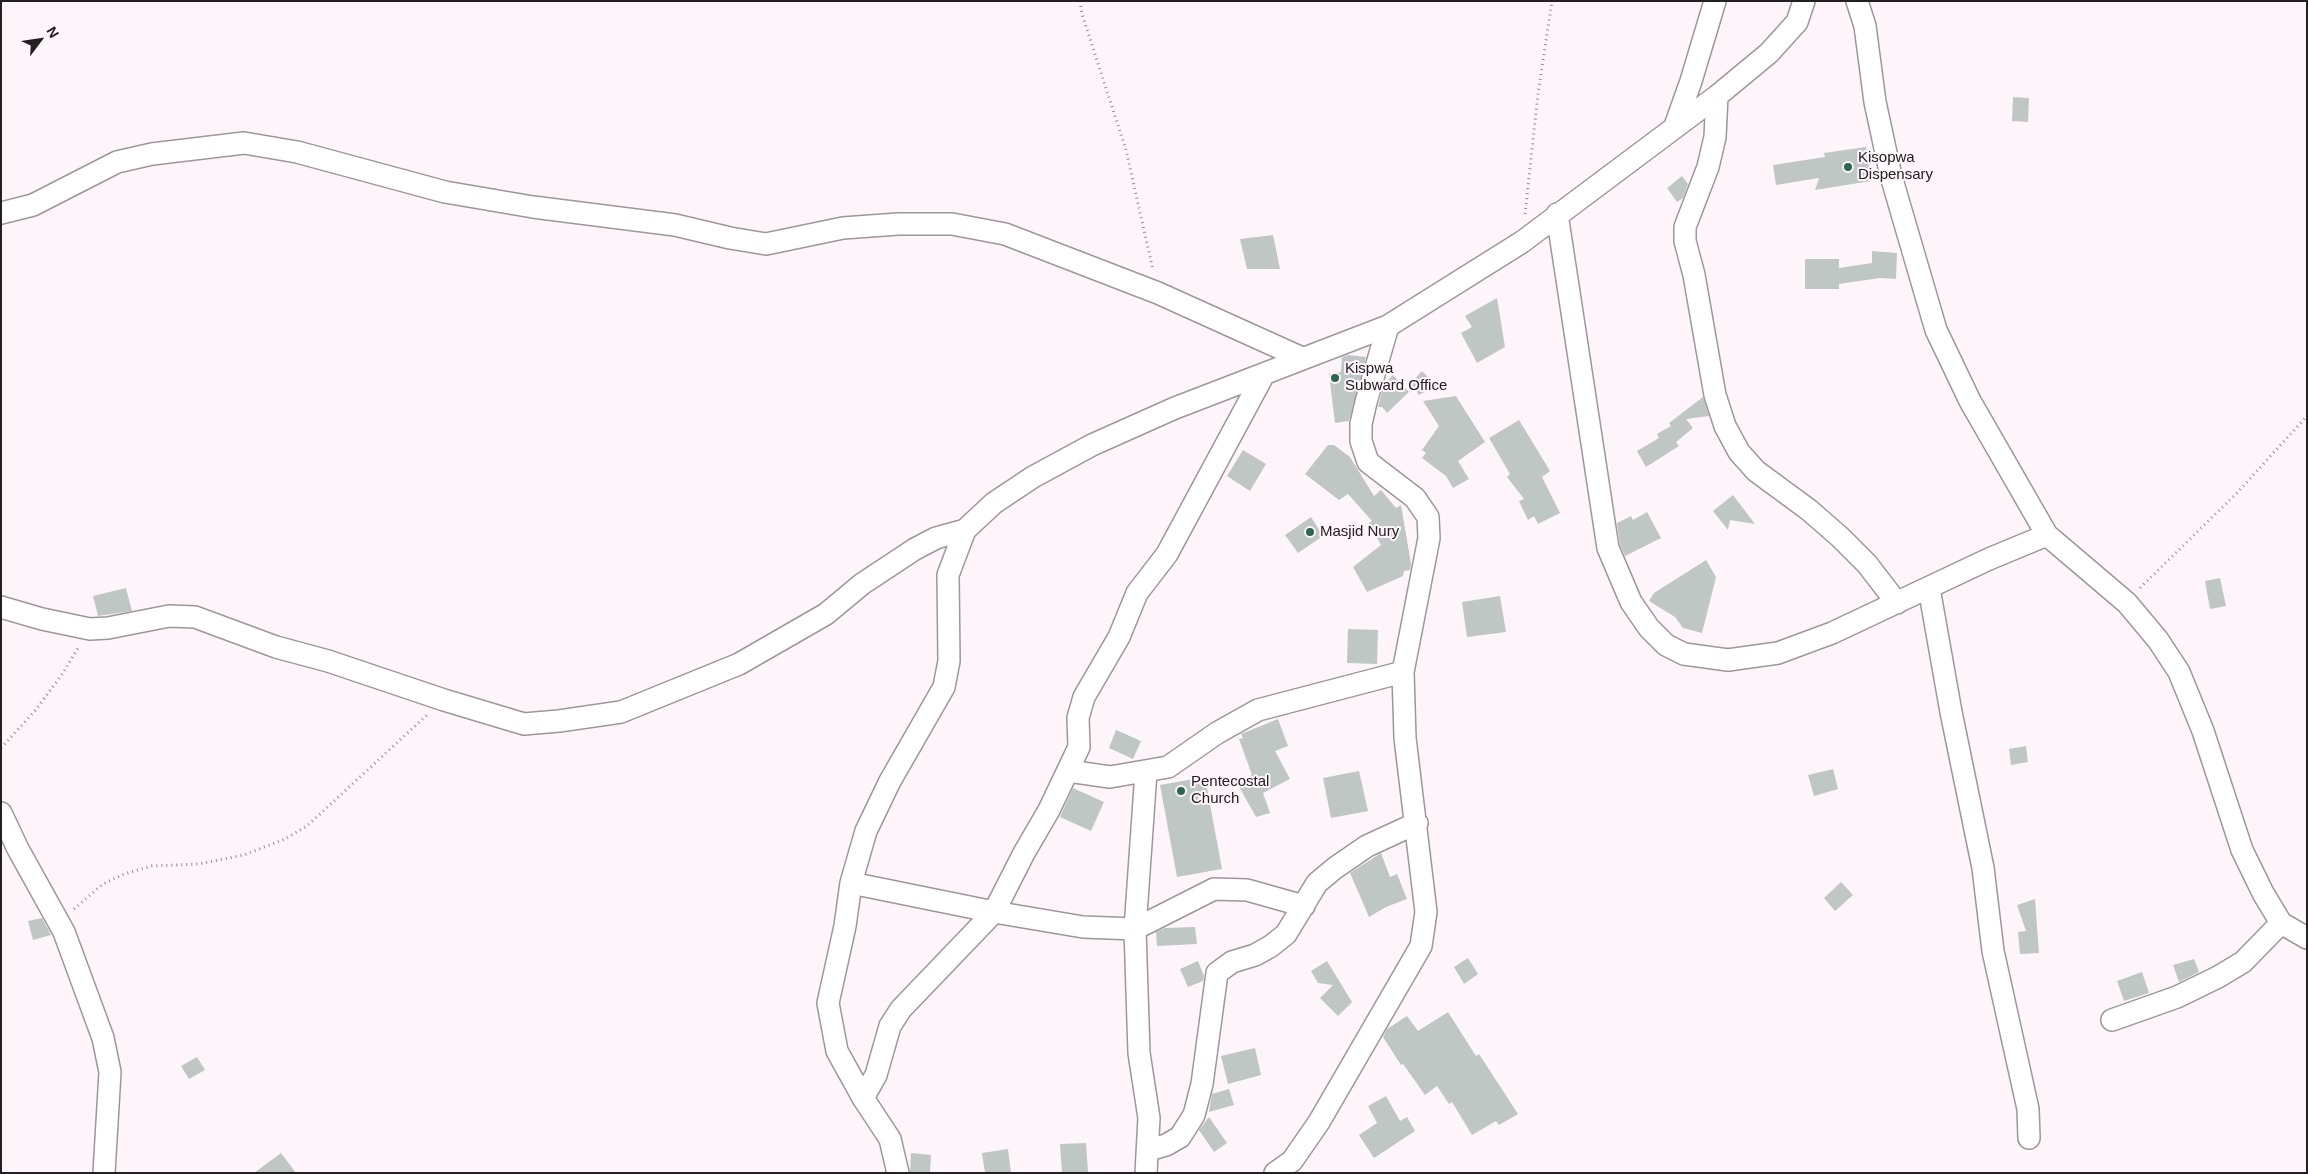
<!DOCTYPE html>
<style>
body{margin:0}
#map{position:relative;width:2308px;height:1174px;overflow:hidden;background:#fef5fb;font-family:Arial,sans-serif}
canvas{display:block}
.frame{position:absolute;inset:0;border:2px solid #232022;pointer-events:none}
.north{position:absolute;left:15px;top:15px;width:50px;height:50px;-webkit-text-stroke:4px #fef5fb;paint-order:stroke;rotate:59deg;font-size:14px;font-weight:700;line-height:20px;text-align:center;color:#232022}
.north::after{content:'';display:block;margin:auto;width:18px;height:22px;background:#232022;clip-path:polygon(50% 0,100% 100%,50% 72%,0 100%)}
</style>
<div id="map">
<canvas width="2308" height="1174"></canvas>
<div class="frame"></div>
<div class="north">N</div>
</div>
<script>
const c = document.querySelector('canvas').getContext('2d');
c.lineJoin = 'round';
function fillPath(path, color) { c.fillStyle = color; c.fill(path, 'evenodd'); }
const poly = rows => new Path2D(rows.map(r => 'M' + r).join(''));
function strokePath(path, color, width, dash) { c.strokeStyle = color; c.lineWidth = width; c.lineCap = dash ? 'butt' : 'round'; c.setLineDash(dash || []); c.stroke(path); }
function drawText(font, color, halo, rows, align = 'center') {
  c.font = font + ' Arial,sans-serif'; c.lineWidth = 4; c.setLineDash([]); c.textBaseline = 'middle'; c.strokeStyle = halo; c.fillStyle = color; for (const [text, x, y, turn = 0] of rows) {
    c.save(); c.translate(x, y); c.rotate((+turn || 0) * Math.PI / 180); c.textAlign = isNaN(turn) ? turn : align; if (halo) c.strokeText(text, 0, 0); c.fillText(text, 0, 0); c.restore();
  }
}
const building = poly([
 [2013,97,2029,98,2028,122,2012,121],
 [1866,147,1871,181,1815,190,1819,178,1776,185,1773,165,1825,157,1824,153],
 [1682,176,1688,184,1683,198,1677,202,1667,188],
 [1273,235,1280,269,1247,269,1240,239],
 [1872,251,1897,253,1896,279,1880,278,1839,284,1839,289,1805,289,1805,259,1839,259,1839,268,1872,263],
 [1497,298,1505,347,1477,363,1461,333,1472,327,1465,316],
 [1348,355,1366,357,1349,421,1335,423,1329,374,1341,372,1342,357],
 [1422,371,1436,385,1419,395,1411,383],
 [1393,375,1409,392,1387,413,1382,407,1378,407,1384,384],
 [1456,396,1485,442,1458,461,1469,479,1453,488,1446,476,1422,458,1426,453,1422,450,1439,426,1423,401],
 [1703,397,1709,416,1686,419,1693,428,1676,442,1679,446,1646,467,1637,451,1659,438,1657,434,1671,426,1669,423],
 [1519,420,1550,471,1542,477,1560,513,1538,524,1534,516,1528,520,1519,501,1524,499,1507,477,1510,474,1489,438],
 [1328,445,1334,445,1350,457,1374,496,1381,490,1396,508,1401,505,1411,564,1410,570,1404,571,1403,576,1367,592,1353,567,1381,545,1369,523,1372,521,1348,494,1339,500,1305,474],
 [1243,450,1266,464,1250,491,1227,476],
 [1733,495,1755,524,1730,520,1728,530,1713,511],
 [1647,512,1661,538,1625,556,1620,545,1617,523,1631,516,1633,520],
 [1311,517,1323,536,1298,553,1285,535],
 [1706,560,1716,577,1702,633,1683,628,1675,617,1649,601,1654,593],
 [2220,578,2226,606,2210,609,2205,581],
 [126,588,132,611,98,616,93,596],
 [1500,596,1506,632,1467,637,1462,602],
 [1348,629,1378,630,1377,664,1347,663],
 [1278,719,1288,746,1275,751,1290,779,1263,793,1270,813,1256,817,1237,783,1252,775,1239,739,1243,738,1241,734],
 [1116,730,1141,741,1133,759,1109,748],
 [2026,746,2028,762,2011,765,2009,749],
 [1833,769,1838,789,1814,796,1808,775],
 [1359,771,1368,811,1331,818,1323,778],
 [1205,777,1222,869,1177,877,1160,785],
 [1073,788,1104,802,1091,831,1060,817],
 [1381,853,1390,877,1397,874,1407,899,1386,907,1369,917,1350,873],
 [1841,882,1853,895,1835,911,1824,898],
 [2035,899,2039,953,2020,954,2018,932,2026,931,2017,905],
 [42,918,51,935,33,940,28,921],
 [1195,927,1197,944,1157,946,1156,932,1165,928],
 [1468,958,1478,974,1464,984,1454,967],
 [2194,959,2199,972,2179,982,2173,965],
 [1198,961,1204,976,1203,981,1188,987,1180,969],
 [1327,961,1352,1002,1338,1016,1320,998,1333,985,1318,983,1311,971],
 [2142,972,2149,993,2124,1001,2117,981],
 [1448,1012,1476,1056,1479,1054,1518,1114,1499,1125,1496,1121,1472,1135,1452,1102,1449,1104,1437,1086,1425,1095,1403,1064,1401,1065,1383,1037,1387,1029,1407,1016,1418,1031],
 [1255,1048,1261,1075,1228,1084,1221,1056],
 [197,1057,205,1070,189,1079,181,1066],
 [1229,1089,1234,1105,1209,1112,1212,1094],
 [1386,1096,1400,1121,1407,1117,1415,1131,1374,1158,1359,1135,1377,1123,1368,1106],
 [1209,1117,1227,1143,1214,1152,1199,1130],
 [1086,1143,1088,1172,1062,1173,1060,1144],
 [1008,1149,1011,1173,985,1173,982,1153],
 [281,1153,296,1173,254,1173],
 [911,1153,931,1155,930,1173,910,1173]
]);
const path = poly([
 [1080,1,1082,14,1126,150,1153,270],
 [1525,214,1538,94,1552,1],
 [2140,588,2236,494,2307,416],
 [1,748,34,712,63,673,78,648],
 [74,909,103,884,124,874,152,866,198,864,244,855,285,839,307,826,427,715]
]);
const minor = poly([
 [1857,1,1865,26,1875,102,1891,176,1936,330,1970,401,2047,535,2127,603,2158,640,2179,672,2203,731,2242,850,2263,893,2281,923,2307,938],
 [1717,96,1715,137,1708,167,1685,227,1685,241,1694,275,1715,395,1725,426,1739,452,1756,471,1809,510,1840,537,1867,564,1897,603],
 [1675,126,1691,81,1715,1],
 [1,213,33,205,117,162,152,154,244,143,297,152,445,192,533,207,675,225,730,238,766,244,843,228,898,224,952,224,1005,234,1158,293,1302,358],
 [1557,214,1608,548,1631,602,1649,628,1666,645,1684,654,1728,660,1778,653,1832,633,1989,559,2047,535],
 [1929,588,1951,712,1983,868,1993,951,2028,1109,2029,1138],
 [1,607,42,619,90,629,108,628,169,616,195,617,276,647,328,661,444,700,524,724,559,721,621,712,739,664,826,614,862,584,915,549,936,538,965,530],
 [1068,771,1110,777,1168,767,1217,733,1258,710,1403,672],
 [1146,772,1135,929,1139,1053,1149,1118,1146,1173],
 [1,813,18,849,64,932,103,1038,110,1072,104,1173],
 [851,883,994,912,1083,927,1135,929,1214,889,1247,890,1304,906],
 [2112,1020,2177,997,2218,977,2243,962,2281,923],
 [863,1098,876,1075,890,1026,901,1009,994,912,1024,853,1049,810,1079,747,1078,718,1084,697,1119,637,1137,593,1167,554,1264,374],
 [1149,1150,1166,1145,1180,1137,1194,1115,1202,1084,1217,973,1232,962,1255,955,1271,946,1286,934,1317,883,1335,868,1367,846,1417,823],
 [898,1173,890,1139,863,1098,837,1051,828,1003,845,926,851,883,866,831,890,781,944,687,949,661,948,575,965,530,994,503,1033,477,1092,445,1175,408,1388,326,1522,242,1717,96,1769,53,1797,22,1804,1],
 [1275,1173,1292,1161,1319,1122,1421,946,1426,912,1405,738,1403,672,1429,538,1428,517,1415,498,1368,462,1361,441,1361,424,1366,402,1388,326]
]);
const markers = [
 [1848,167,5,"#2b6650"],
 [1335,378,5,"#2b6650"],
 [1310,532,5,"#2b6650"],
 [1181,791,5,"#2b6650"]
];
const poiNames = [
 ["Kisopwa",1858,158],
 ["Dispensary",1858,175],
 ["Kispwa",1345,369],
 ["Subward Office",1345,386],
 ["Masjid Nury",1320,532],
 ["Pentecostal",1191,782],
 ["Church",1191,799]
];
fillPath(building, '#bec7c3');
strokePath(minor, '#9e969b', 24);
strokePath(path, '#938d91', 3, [1, 4]);
strokePath(minor, '#fff', 21);
for (const [x, y, r, color] of markers) { const dot = new Path2D(); dot.arc(x, y, r, 0, 2 * Math.PI); c.fillStyle = color; c.fill(dot); strokePath(dot, '#fef5fb', 2); }
drawText('15px', '#232022', '#fef5fb', poiNames, 'left');
</script>
